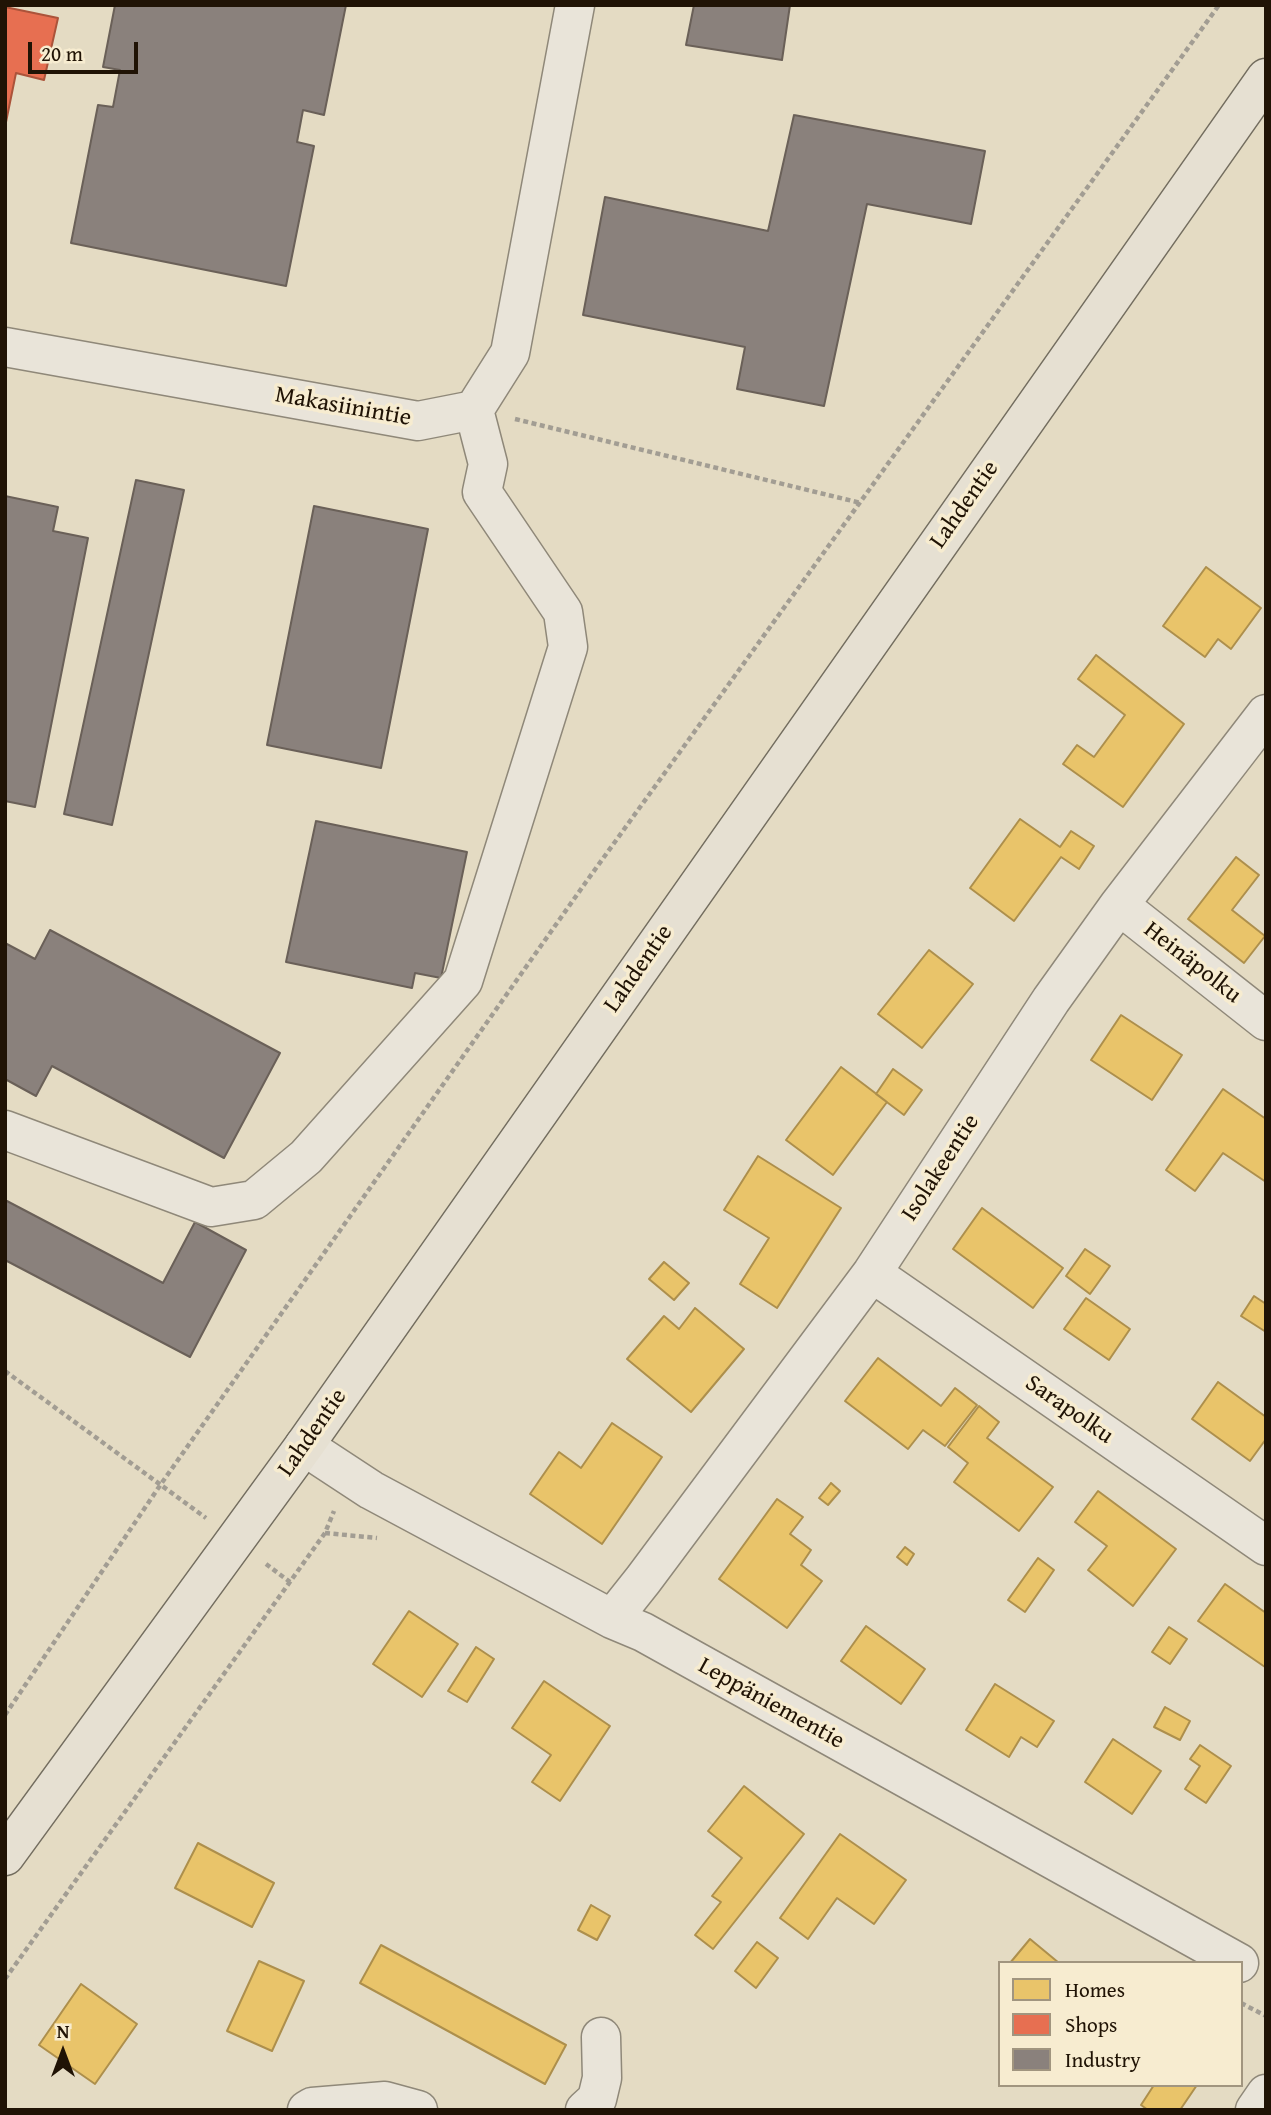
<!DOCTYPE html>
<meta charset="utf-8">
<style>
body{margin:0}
#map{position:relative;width:1271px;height:2115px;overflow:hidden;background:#e4dbc3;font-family:"Gentium Book Plus",serif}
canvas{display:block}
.frame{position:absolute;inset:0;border:7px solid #201305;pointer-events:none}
.legend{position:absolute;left:998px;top:1961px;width:245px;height:126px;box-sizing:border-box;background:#f7ecd0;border:2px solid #a1957f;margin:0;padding:9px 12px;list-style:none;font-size:21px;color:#201305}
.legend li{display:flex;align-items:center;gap:14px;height:35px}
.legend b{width:35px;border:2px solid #a1957f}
.north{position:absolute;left:28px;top:2017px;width:70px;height:70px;-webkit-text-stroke:5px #f7ecd0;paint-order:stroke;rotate:0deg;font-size:19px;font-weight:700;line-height:28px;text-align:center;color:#201305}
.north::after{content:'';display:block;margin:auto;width:24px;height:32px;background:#201305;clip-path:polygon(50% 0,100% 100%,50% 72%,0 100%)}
.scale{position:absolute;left:28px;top:42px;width:110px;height:32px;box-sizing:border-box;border:4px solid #201305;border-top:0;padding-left:9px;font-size:21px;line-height:24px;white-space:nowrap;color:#201305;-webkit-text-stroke:5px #f7ecd0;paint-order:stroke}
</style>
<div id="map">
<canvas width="1271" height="2115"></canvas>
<div class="frame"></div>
<ul class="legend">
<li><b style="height:19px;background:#e9c46a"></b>Homes</li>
<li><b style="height:19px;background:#e76f51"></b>Shops</li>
<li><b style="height:19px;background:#8a817c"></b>Industry</li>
</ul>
<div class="north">N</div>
<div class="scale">20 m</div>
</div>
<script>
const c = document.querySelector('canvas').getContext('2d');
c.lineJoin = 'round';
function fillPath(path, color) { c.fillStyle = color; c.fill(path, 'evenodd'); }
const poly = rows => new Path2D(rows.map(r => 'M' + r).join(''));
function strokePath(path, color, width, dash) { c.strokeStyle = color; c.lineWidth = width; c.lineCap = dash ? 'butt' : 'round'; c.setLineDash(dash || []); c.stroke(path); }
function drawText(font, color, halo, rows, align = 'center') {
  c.font = font + ' "Gentium Book Plus",serif'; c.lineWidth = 7; c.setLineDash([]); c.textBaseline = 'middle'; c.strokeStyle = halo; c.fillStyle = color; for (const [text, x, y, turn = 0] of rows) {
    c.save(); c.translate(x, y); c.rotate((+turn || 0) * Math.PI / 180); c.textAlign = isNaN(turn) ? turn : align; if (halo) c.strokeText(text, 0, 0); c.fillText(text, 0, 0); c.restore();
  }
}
const homes = poly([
 [1206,567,1261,608,1231,649,1218,639,1205,657,1163,626,1206,567],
 [1096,655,1184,724,1123,807,1063,764,1077,745,1094,757,1125,715,1078,679,1096,655],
 [1020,819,1060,847,1071,831,1094,846,1079,869,1061,857,1014,921,970,888,1020,819],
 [1236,857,1259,875,1232,910,1265,936,1244,963,1188,919,1236,857],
 [929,950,973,984,922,1048,878,1014,929,950],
 [1121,1015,1182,1055,1152,1100,1091,1060,1121,1015],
 [841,1067,887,1102,833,1175,786,1140,841,1067],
 [893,1069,922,1090,904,1115,876,1094,893,1069],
 [1223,1089,1266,1119,1266,1182,1223,1153,1195,1191,1166,1170,1223,1089],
 [758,1156,841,1208,777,1308,740,1284,769,1238,724,1210,758,1156],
 [982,1208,1063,1268,1033,1308,953,1249,982,1208],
 [1085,1249,1110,1266,1090,1294,1066,1276,1085,1249],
 [664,1262,689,1283,674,1300,649,1279,664,1262],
 [1254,1296,1266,1304,1266,1332,1241,1316,1254,1296],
 [1086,1298,1130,1329,1109,1360,1064,1329,1086,1298],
 [695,1308,744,1349,691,1412,627,1359,664,1316,679,1329,695,1308],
 [878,1358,941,1406,955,1388,977,1405,945,1446,923,1430,908,1449,845,1401,878,1358],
 [1218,1382,1266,1417,1266,1439,1250,1461,1192,1419,1218,1382],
 [979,1406,999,1422,987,1438,1053,1487,1019,1531,954,1482,968,1463,948,1447,979,1406],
 [612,1423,662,1457,602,1544,530,1494,559,1452,581,1468,612,1423],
 [831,1483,840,1491,828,1505,819,1498,831,1483],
 [1098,1491,1176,1549,1133,1606,1088,1570,1107,1546,1075,1522,1098,1491],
 [777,1499,803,1517,790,1534,811,1550,801,1565,822,1581,787,1628,719,1579,777,1499],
 [905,1547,914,1554,907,1565,897,1557,905,1547],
 [1038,1558,1054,1570,1025,1612,1008,1600,1038,1558],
 [1225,1584,1266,1613,1265,1667,1198,1621,1225,1584],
 [409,1611,458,1644,422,1697,373,1664,409,1611],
 [866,1626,925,1669,901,1704,841,1661,866,1626],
 [1169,1627,1187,1639,1170,1664,1152,1652,1169,1627],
 [476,1647,494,1659,467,1702,448,1691,476,1647],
 [544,1681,610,1726,560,1801,532,1782,551,1755,512,1728,544,1681],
 [995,1684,1054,1721,1037,1747,1021,1737,1009,1757,966,1730,995,1684],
 [1165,1707,1190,1721,1180,1740,1154,1727,1165,1707],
 [1113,1739,1161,1771,1132,1814,1085,1782,1113,1739],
 [1200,1745,1231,1766,1206,1803,1185,1789,1200,1766,1190,1759,1200,1745],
 [744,1786,804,1834,713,1949,695,1935,721,1902,712,1896,742,1858,708,1831,744,1786],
 [840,1834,906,1880,874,1924,837,1898,808,1939,780,1918,840,1834],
 [198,1843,274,1883,252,1927,175,1888,198,1843],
 [591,1905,610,1916,597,1940,578,1930,591,1905],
 [1030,1939,1059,1963,1010,1963,1030,1939],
 [757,1942,778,1958,756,1988,735,1971,757,1942],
 [381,1945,566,2045,545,2084,360,1983,381,1945],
 [259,1961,304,1981,272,2051,227,2031,259,1961],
 [81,1984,137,2024,95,2084,39,2045,81,1984],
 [1154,2085,1197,2085,1180,2110,1148,2110,1141,2105,1154,2085]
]);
const shops = poly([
 [5,7,58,18,44,80,16,73,5,127,5,7]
]);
const industry = poly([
 [115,5,346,5,324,115,303,110,297,142,314,146,286,286,71,243,98,105,113,107,120,70,103,67,115,5],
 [694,5,790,5,782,60,686,45,694,5],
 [794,115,985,151,971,224,867,204,824,406,737,389,745,347,583,315,605,197,768,231,794,115],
 [136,480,184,490,112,825,64,814,136,480],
 [5,496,58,507,53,531,88,538,35,807,5,801,5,496],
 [314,506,428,529,381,768,267,745,314,506],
 [316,821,467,852,441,978,415,973,412,988,286,962,316,821],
 [50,930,280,1053,224,1158,52,1066,36,1096,5,1079,5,943,35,959,50,930],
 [5,1200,163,1283,195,1222,246,1250,190,1357,5,1260,5,1200]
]);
const path = poly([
 [515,419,861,503],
 [5,1371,206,1518],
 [325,1533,377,1538],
 [266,1564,290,1582],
 [5,1715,161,1484,586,882,1219,5],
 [5,1979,325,1533,334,1511],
 [1241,2003,1266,2016]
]);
const minor = poly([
 [5,347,418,421,474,410,510,353,575,5],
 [1119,905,1266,1021],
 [5,1130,211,1207,254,1200,306,1157,463,981,568,647,563,612,482,492,488,464,474,410],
 [872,1273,1266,1546],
 [304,1446,371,1490,612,1619,643,1632,1239,1963],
 [612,1619,643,1580,872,1273,1051,1000,1119,905,1266,714],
 [307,2110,312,2107,385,2101,418,2110],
 [585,2110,597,2099,602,2078,601,2037],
 [1255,2110,1266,2094]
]);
const major = poly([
 [5,1856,304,1446,1266,78]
]);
const streetNames = [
 ["Makasiinintie",343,407,10],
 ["Lahdentie",965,505,-55],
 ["Heinäpolku",1192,963,38],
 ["Lahdentie",639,969,-55],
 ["Isolakeentie",941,1168,-57],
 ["Sarapolku",1069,1410,35],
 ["Lahdentie",313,1433,-55],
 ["Leppäniementie",771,1704,29]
];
fillPath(homes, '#e9c46a');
strokePath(homes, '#ad8f4c', 2);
fillPath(shops, '#e76f51');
strokePath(shops, '#ab533a', 2);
fillPath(industry, '#8a817c');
strokePath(industry, '#6a6058', 2);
strokePath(minor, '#8f8879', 41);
strokePath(major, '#736d5f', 41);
strokePath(path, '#a29d93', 4.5, [5, 3.5]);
strokePath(minor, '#e9e4d9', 38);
strokePath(major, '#e6e0d2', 38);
drawText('24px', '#201305', '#f7ecd0', streetNames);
</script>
